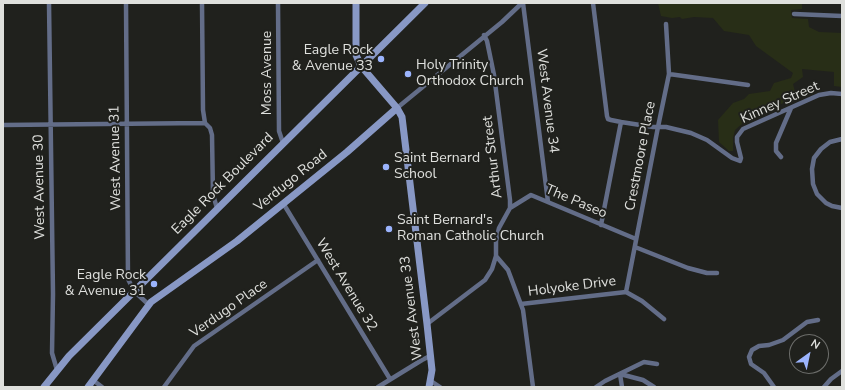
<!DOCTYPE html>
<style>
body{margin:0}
#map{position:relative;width:845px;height:390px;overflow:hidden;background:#20211d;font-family:"Nunito Sans",sans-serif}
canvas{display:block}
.frame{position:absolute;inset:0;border:4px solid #dfe0dd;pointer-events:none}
.north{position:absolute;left:789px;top:334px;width:40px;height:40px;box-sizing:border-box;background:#20211d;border:1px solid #6c6d6a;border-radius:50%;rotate:33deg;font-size:11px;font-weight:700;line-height:16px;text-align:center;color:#dfe0dd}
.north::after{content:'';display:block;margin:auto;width:14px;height:18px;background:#9bb4fd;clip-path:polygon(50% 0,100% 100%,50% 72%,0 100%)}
</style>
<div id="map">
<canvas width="845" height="390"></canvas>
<div class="frame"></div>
<div class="north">N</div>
</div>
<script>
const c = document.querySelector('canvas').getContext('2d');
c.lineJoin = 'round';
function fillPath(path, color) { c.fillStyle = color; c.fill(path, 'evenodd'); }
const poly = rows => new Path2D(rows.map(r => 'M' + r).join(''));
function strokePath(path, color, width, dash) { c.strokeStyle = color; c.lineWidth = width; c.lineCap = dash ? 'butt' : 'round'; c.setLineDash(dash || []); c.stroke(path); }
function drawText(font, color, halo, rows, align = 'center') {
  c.font = font + ' "Nunito Sans",sans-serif'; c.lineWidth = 4; c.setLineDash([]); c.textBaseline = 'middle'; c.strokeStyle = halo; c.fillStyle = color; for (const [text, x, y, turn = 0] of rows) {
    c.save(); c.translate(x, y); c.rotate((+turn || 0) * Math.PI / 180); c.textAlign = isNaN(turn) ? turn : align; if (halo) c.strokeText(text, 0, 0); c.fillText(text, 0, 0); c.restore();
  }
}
const green = poly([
 [658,3,802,3,802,9,791,10,792,18,808,19,809,27,819,32,842,33,842,87,834,86,834,72,802,69,803,77,793,84,796,96,772,109,764,105,745,115,743,123,735,130,733,138,733,151,729,151,719,142,718,120,733,103,744,99,749,94,770,91,774,83,791,78,793,73,756,46,749,35,724,31,713,18,694,17,682,19,680,17,672,18,661,16]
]);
const street = poly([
 [49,3,53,294,52,353,57,370],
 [126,3,128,279,134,291,148,304],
 [202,3,203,110,205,123,210,128,212,135,213,195,217,208],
 [278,3,279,131,283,143],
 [523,3,548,202],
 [593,3,607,116,608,119,611,120,621,122,601,225],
 [794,14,842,16],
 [484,35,487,41,494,75,510,200,510,208,499,228,496,241,496,256,508,270,523,310,533,387],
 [669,74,748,85],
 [397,108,502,22,522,3],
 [621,122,653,127,666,127,691,133,707,140,732,158,740,161,741,158,737,142,737,137,743,129,819,95,831,93,842,94],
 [3,125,205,123],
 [842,139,830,142,821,149,814,158,812,169,813,184,817,194,826,203,832,206,842,208],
 [781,157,776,151,776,143,791,108],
 [283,203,390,379],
 [510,208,531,195,636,239],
 [635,247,688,268,707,273,717,273],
 [626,292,658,127,669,74,666,24],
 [521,304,626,292,642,301,664,319],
 [427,324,485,280,492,269,496,256],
 [620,374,643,380,654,387],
 [620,374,622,387],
 [93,380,102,387],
 [431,381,440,387],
 [164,387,194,346,318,260],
 [378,387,422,360,430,356],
 [596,387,605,381,644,362,657,364],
 [774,387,764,373,751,364,749,357,752,350,759,346,769,345,783,340,807,322,818,320],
 [824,387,831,379,842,371]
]);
const secondary = poly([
 [356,3,356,55,361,66,397,108,402,117,427,324,432,370,429,387],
 [44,387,69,356,425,3],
 [88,387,151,302,237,241,347,152,397,108]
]);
const markers = [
 [381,59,4,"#9bb4fd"],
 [408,74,4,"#9bb4fd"],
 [386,167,4,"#9bb4fd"],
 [389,229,4,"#9bb4fd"],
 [154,284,4,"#9bb4fd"]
];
const poiNames = [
 ["Eagle Rock",373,51,"right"],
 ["& Avenue 33",373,67,"right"],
 ["Holy Trinity",416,66],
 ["Orthodox Church",416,82],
 ["Saint Bernard",394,159],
 ["School",394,175],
 ["Saint Bernard's",397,221],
 ["Roman Catholic Church",397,237],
 ["Eagle Rock",146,276,"right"],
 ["& Avenue 31",146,292,"right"]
];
const streetNames = [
 ["Moss Avenue",268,73,-90],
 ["West Avenue 34",547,101,83],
 ["Kinney Street",780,103,-24],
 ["Crestmoore Place",641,156,-79],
 ["Arthur Street",493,157,-97],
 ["West Avenue 31",116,158,-91],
 ["Verdugo Road",291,181,-39],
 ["Eagle Rock Boulevard",223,184,-45],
 ["West Avenue 30",40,187,-91],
 ["The Paseo",576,202,23],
 ["West Avenue 32",346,285,59],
 ["Holyoke Drive",572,287,-7],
 ["West Avenue 33",412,308,-97],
 ["Verdugo Place",229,309,-35]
];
fillPath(green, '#282e17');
strokePath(street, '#636d88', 4.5);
strokePath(secondary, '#8898c5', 7);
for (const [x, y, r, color] of markers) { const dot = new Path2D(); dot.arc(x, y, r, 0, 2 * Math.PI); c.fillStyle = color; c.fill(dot); strokePath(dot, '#20211d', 1.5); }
drawText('14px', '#dfe0dd', '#20211d', poiNames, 'left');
drawText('14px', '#dfe0dd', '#20211d', streetNames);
</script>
